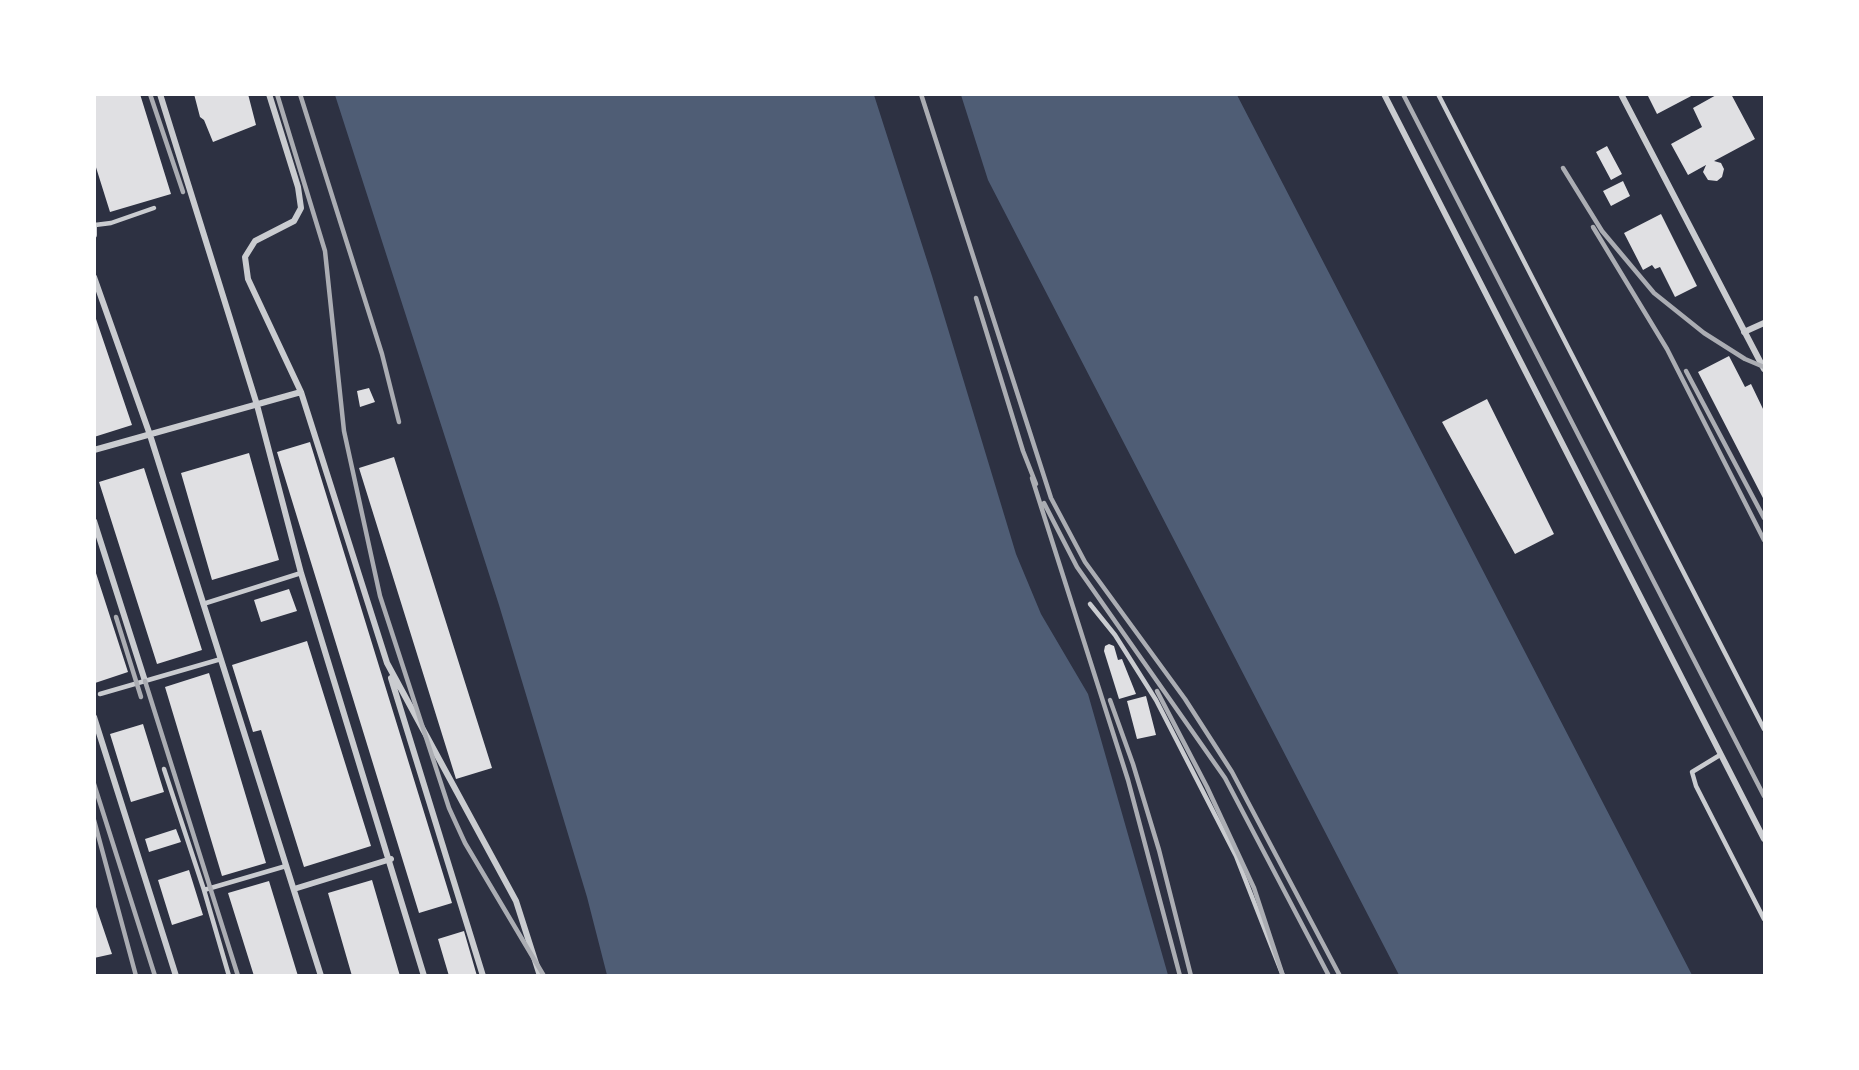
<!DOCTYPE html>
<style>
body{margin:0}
#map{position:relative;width:1859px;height:1070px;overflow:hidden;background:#2d3142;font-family:"Golos Text",sans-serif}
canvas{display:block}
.frame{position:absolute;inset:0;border:96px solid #fff;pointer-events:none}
</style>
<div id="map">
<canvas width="1859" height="1070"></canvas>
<div class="frame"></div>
</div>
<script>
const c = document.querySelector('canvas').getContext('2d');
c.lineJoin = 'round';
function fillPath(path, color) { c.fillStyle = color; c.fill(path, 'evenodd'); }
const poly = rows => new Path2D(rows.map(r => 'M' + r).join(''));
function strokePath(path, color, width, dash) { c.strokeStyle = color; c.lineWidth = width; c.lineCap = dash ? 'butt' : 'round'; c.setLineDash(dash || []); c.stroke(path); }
const water = poly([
 [335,95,874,95,932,276,1016,554,1041,614,1088,694,1168,975,607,975,587,897,499,605],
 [961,95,1237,95,1692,975,1399,975,988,180]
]);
const building = poly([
 [94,94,140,94,171,194,110,212,94,161],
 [194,94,248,94,256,125,213,142,204,120,200,117],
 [1647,94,1695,94,1657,114],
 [1718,94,1731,94,1755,139,1714,161,1721,163,1724,169,1722,177,1717,181,1708,180,1703,172,1706,165,1688,175,1671,144,1702,127,1693,108],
 [1607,146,1622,174,1611,180,1596,152],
 [1623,181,1630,196,1611,206,1603,191],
 [1661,214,1697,286,1675,297,1660,267,1655,269,1652,265,1643,270,1624,233],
 [94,313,132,425,94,437],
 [1729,356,1745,387,1751,384,1764,411,1764,500,1698,372],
 [369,388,375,402,360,407,357,391],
 [1487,399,1554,534,1515,554,1442,422],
 [310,442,452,903,419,913,277,452],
 [249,453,279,560,212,580,181,473],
 [394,457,492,768,456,779,359,468],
 [144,468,202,650,157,664,99,482],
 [94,567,128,672,95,683,94,680],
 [289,589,297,611,261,622,254,600],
 [307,641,371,846,304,867,261,730,253,732,232,665],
 [1109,644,1114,646,1118,660,1122,659,1136,694,1119,699,1104,651,1105,646],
 [209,673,266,863,222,876,165,687],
 [1146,696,1156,735,1137,739,1127,701],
 [143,724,164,792,131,802,110,734],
 [176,829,181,842,149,852,145,839],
 [189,870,203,915,172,925,158,880],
 [372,880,400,976,352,976,328,893],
 [269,881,298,976,254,976,228,893],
 [94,901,112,954,94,958],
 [464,931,477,976,449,976,438,939]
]);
const service = poly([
 [1438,94,1764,729],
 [95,225,111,223,154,208],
 [203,604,301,573],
 [1090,604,1115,635,1156,700,1236,856,1283,976],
 [100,694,221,659],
 [1720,755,1692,772,1696,786,1764,919],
 [164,769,204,890],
 [229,976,204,890,286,866]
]);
const minor = poly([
 [160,94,257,405,301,573,424,976],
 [269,94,298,187,301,208,294,221,255,241,245,257,248,279,301,392,387,663,516,901,540,976],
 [1384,94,1764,839],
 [1621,94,1764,369],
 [94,225,94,235],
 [94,277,150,435,321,976],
 [1744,332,1764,323],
 [94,450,301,392],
 [94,521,145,681],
 [391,678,483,976],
 [94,717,176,976],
 [294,889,391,859]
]);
const rail = poly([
 [150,94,183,192],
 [277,94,325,251,344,431,380,596,449,808,465,843,544,976],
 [300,94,382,354,399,422],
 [921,94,1051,498,1085,562,1185,699,1232,772,1340,976],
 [1403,94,1764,796],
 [1563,168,1602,231,1654,293,1704,333,1745,359,1764,367],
 [1593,227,1667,349,1764,540],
 [976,298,1023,451,1036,484],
 [1686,371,1764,518],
 [1032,478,1128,780,1180,976],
 [1044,503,1077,567,1225,778,1329,976],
 [116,617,141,697],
 [145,681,238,976],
 [1157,691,1207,787,1254,888,1283,976],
 [1110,700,1133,764,1159,850,1191,976],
 [94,784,155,976],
 [94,820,136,976]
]);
fillPath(water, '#4f5d75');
fillPath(building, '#e0e0e3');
strokePath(service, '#caccd0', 4.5);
strokePath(minor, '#caccd0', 6);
strokePath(rail, '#abadb3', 4.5);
</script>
